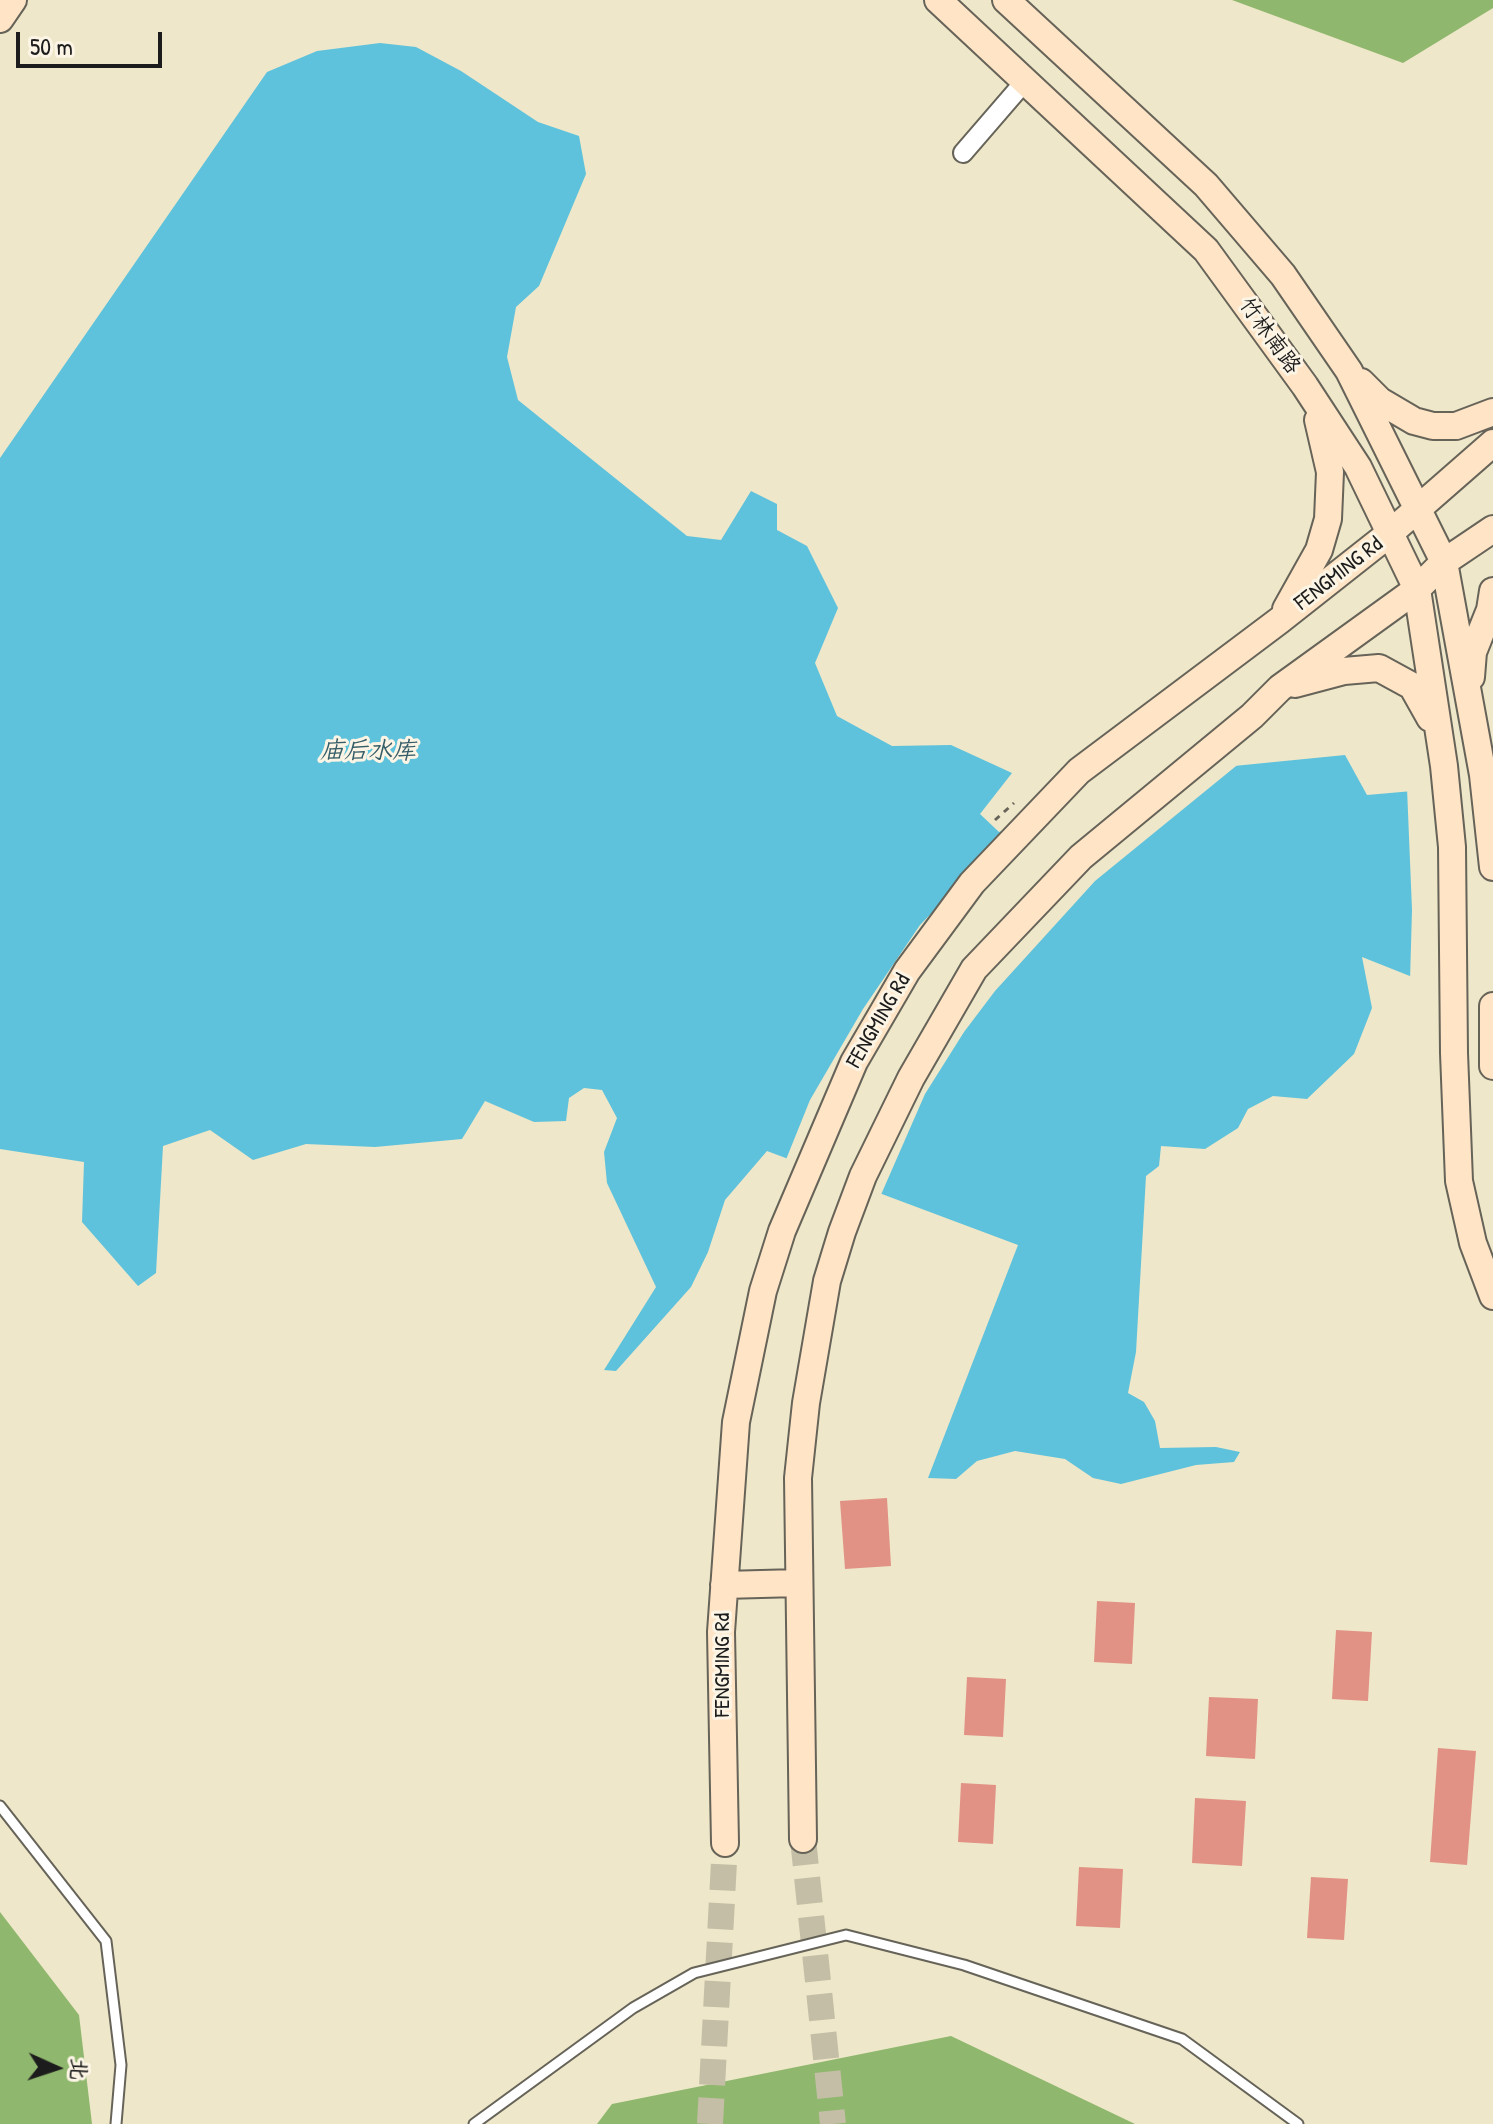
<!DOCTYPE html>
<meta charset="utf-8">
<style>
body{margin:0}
#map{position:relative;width:1493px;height:2124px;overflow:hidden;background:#eee7c9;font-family:"Patrick Hand","LXGW WenKai TC",sans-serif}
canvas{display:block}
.north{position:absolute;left:16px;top:2028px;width:80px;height:80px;-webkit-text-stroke:6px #fcf5e5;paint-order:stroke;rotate:93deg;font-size:22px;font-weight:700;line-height:32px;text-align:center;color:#1c1c1c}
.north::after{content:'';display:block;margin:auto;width:28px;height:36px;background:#1c1c1c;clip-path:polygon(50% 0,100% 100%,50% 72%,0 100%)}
.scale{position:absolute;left:16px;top:32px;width:146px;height:36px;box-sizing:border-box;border:4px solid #1c1c1c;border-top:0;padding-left:10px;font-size:24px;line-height:28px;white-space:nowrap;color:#1c1c1c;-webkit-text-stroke:6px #fcf5e5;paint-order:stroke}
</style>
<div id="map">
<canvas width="1493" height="2124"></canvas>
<div class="north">北</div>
<div class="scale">50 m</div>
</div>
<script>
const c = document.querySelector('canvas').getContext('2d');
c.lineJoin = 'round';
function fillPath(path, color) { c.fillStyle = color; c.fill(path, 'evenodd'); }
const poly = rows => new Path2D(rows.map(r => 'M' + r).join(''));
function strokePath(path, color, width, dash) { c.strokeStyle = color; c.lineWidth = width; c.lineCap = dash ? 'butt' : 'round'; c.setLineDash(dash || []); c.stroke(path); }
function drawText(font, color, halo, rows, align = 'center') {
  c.font = font + ' "Patrick Hand","LXGW WenKai TC",sans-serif'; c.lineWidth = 6; c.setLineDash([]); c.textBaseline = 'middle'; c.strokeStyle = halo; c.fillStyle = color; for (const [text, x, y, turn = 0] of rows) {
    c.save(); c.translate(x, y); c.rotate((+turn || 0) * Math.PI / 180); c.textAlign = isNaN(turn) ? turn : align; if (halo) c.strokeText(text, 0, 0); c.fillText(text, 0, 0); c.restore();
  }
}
const forest = poly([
 [1232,0,1493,0,1493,8,1403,63],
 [0,1912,79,2015,92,2124,0,2124],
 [951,2036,1135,2124,597,2124,612,2104]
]);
const water = poly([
 [380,43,416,47,461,71,538,122,579,136,586,174,539,286,516,307,507,357,518,400,687,536,721,540,751,491,777,504,777,530,807,546,838,608,815,663,837,716,892,746,951,745,1012,773,980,814,999,832,1143,775,1345,755,1367,795,1493,784,1493,1009,1362,957,1372,1008,1354,1054,1307,1099,1273,1096,1248,1109,1238,1128,1205,1149,1161,1146,1159,1166,1146,1176,1136,1352,1128,1393,1144,1402,1155,1421,1160,1448,1216,1447,1240,1452,1234,1462,1196,1465,1121,1484,1093,1478,1065,1459,1015,1451,977,1461,956,1479,928,1478,1018,1245,767,1151,725,1200,708,1252,691,1287,616,1371,604,1370,656,1287,607,1183,604,1152,617,1118,602,1090,584,1088,569,1098,566,1121,534,1122,485,1101,462,1139,375,1147,306,1144,253,1160,210,1130,163,1146,156,1273,138,1286,82,1222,84,1162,0,1149,0,458,267,72,317,51]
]);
const pier = poly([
 [1241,762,1095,881,995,991,964,1032,925,1094,880,1197,785,1162,810,1100,863,1009,920,925,1025,817,1142,772],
 [1493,780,1493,1013,1410,980,1412,910,1407,788]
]);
const building = poly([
 [887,1498,891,1566,845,1569,840,1501],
 [1097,1601,1135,1603,1132,1664,1094,1662],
 [1336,1630,1372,1632,1368,1701,1332,1699],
 [967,1677,1006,1679,1003,1737,964,1735],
 [1209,1697,1258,1699,1255,1759,1206,1756],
 [1438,1748,1476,1751,1467,1865,1430,1862],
 [961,1783,996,1785,993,1844,958,1842],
 [1195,1798,1246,1801,1242,1866,1192,1863],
 [1079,1867,1123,1869,1120,1928,1076,1926],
 [1311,1877,1348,1879,1344,1940,1307,1938]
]);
const secondaryTunnel = poly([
 [803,1839,833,2124],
 [710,2124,725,1843]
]);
const path = poly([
 [995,820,1014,803]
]);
const lane = poly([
 [0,1806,106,1941,121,2065,116,2124],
 [474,2124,633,2008,694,1973,846,1935,964,1965,1182,2039,1298,2124]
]);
const street = poly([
 [963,153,1026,80]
]);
const secondary = poly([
 [938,0,1206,250,1305,386,1358,467,1417,589,1444,766,1452,847,1454,1053,1459,1181,1473,1243,1493,1296],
 [1006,0,1206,185,1283,275,1349,371,1444,562,1483,775,1493,867],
 [0,19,13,0],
 [1361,382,1380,401,1414,421,1433,426,1456,426,1493,412],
 [1286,609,1319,550,1328,519,1330,472,1318,420],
 [1471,677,1473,652,1490,610,1493,591],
 [1295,684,1344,671,1379,668,1412,686,1430,718],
 [1493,1006,1493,1066],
 [724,1585,798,1583],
 [803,1839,798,1478,806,1403,827,1281,842,1232,863,1176,911,1078,974,969,1081,857,1252,716,1280,688,1417,589,1444,562,1493,529],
 [725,1843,721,1632,736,1422,763,1291,782,1231,854,1062,907,971,972,883,1079,771,1280,620,1389,534,1493,443]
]);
const streetNames = [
 ["竹林南路",1269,336,54],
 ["FENGMING Rd",1339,574,-38],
 ["FENGMING Rd",879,1021,-60],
 ["FENGMING Rd",723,1665,-90]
];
const waterNames = [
 ["庙后水库",368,752]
];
fillPath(forest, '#8fb76d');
fillPath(water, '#5ec2dc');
fillPath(pier, '#eee7c9');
fillPath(building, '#e19285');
strokePath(secondaryTunnel, '#c4bea6', 26, [26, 13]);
strokePath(lane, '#666359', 13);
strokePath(street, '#666359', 22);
strokePath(secondary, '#666359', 30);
strokePath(path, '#666359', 3, [6, 6]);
strokePath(lane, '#fff', 9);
strokePath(street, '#fff', 18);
strokePath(secondary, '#ffe4c6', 26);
drawText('22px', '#1c1c1c', '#fcf5e5', streetNames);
drawText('italic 24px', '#365e69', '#fcf5e5', waterNames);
</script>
